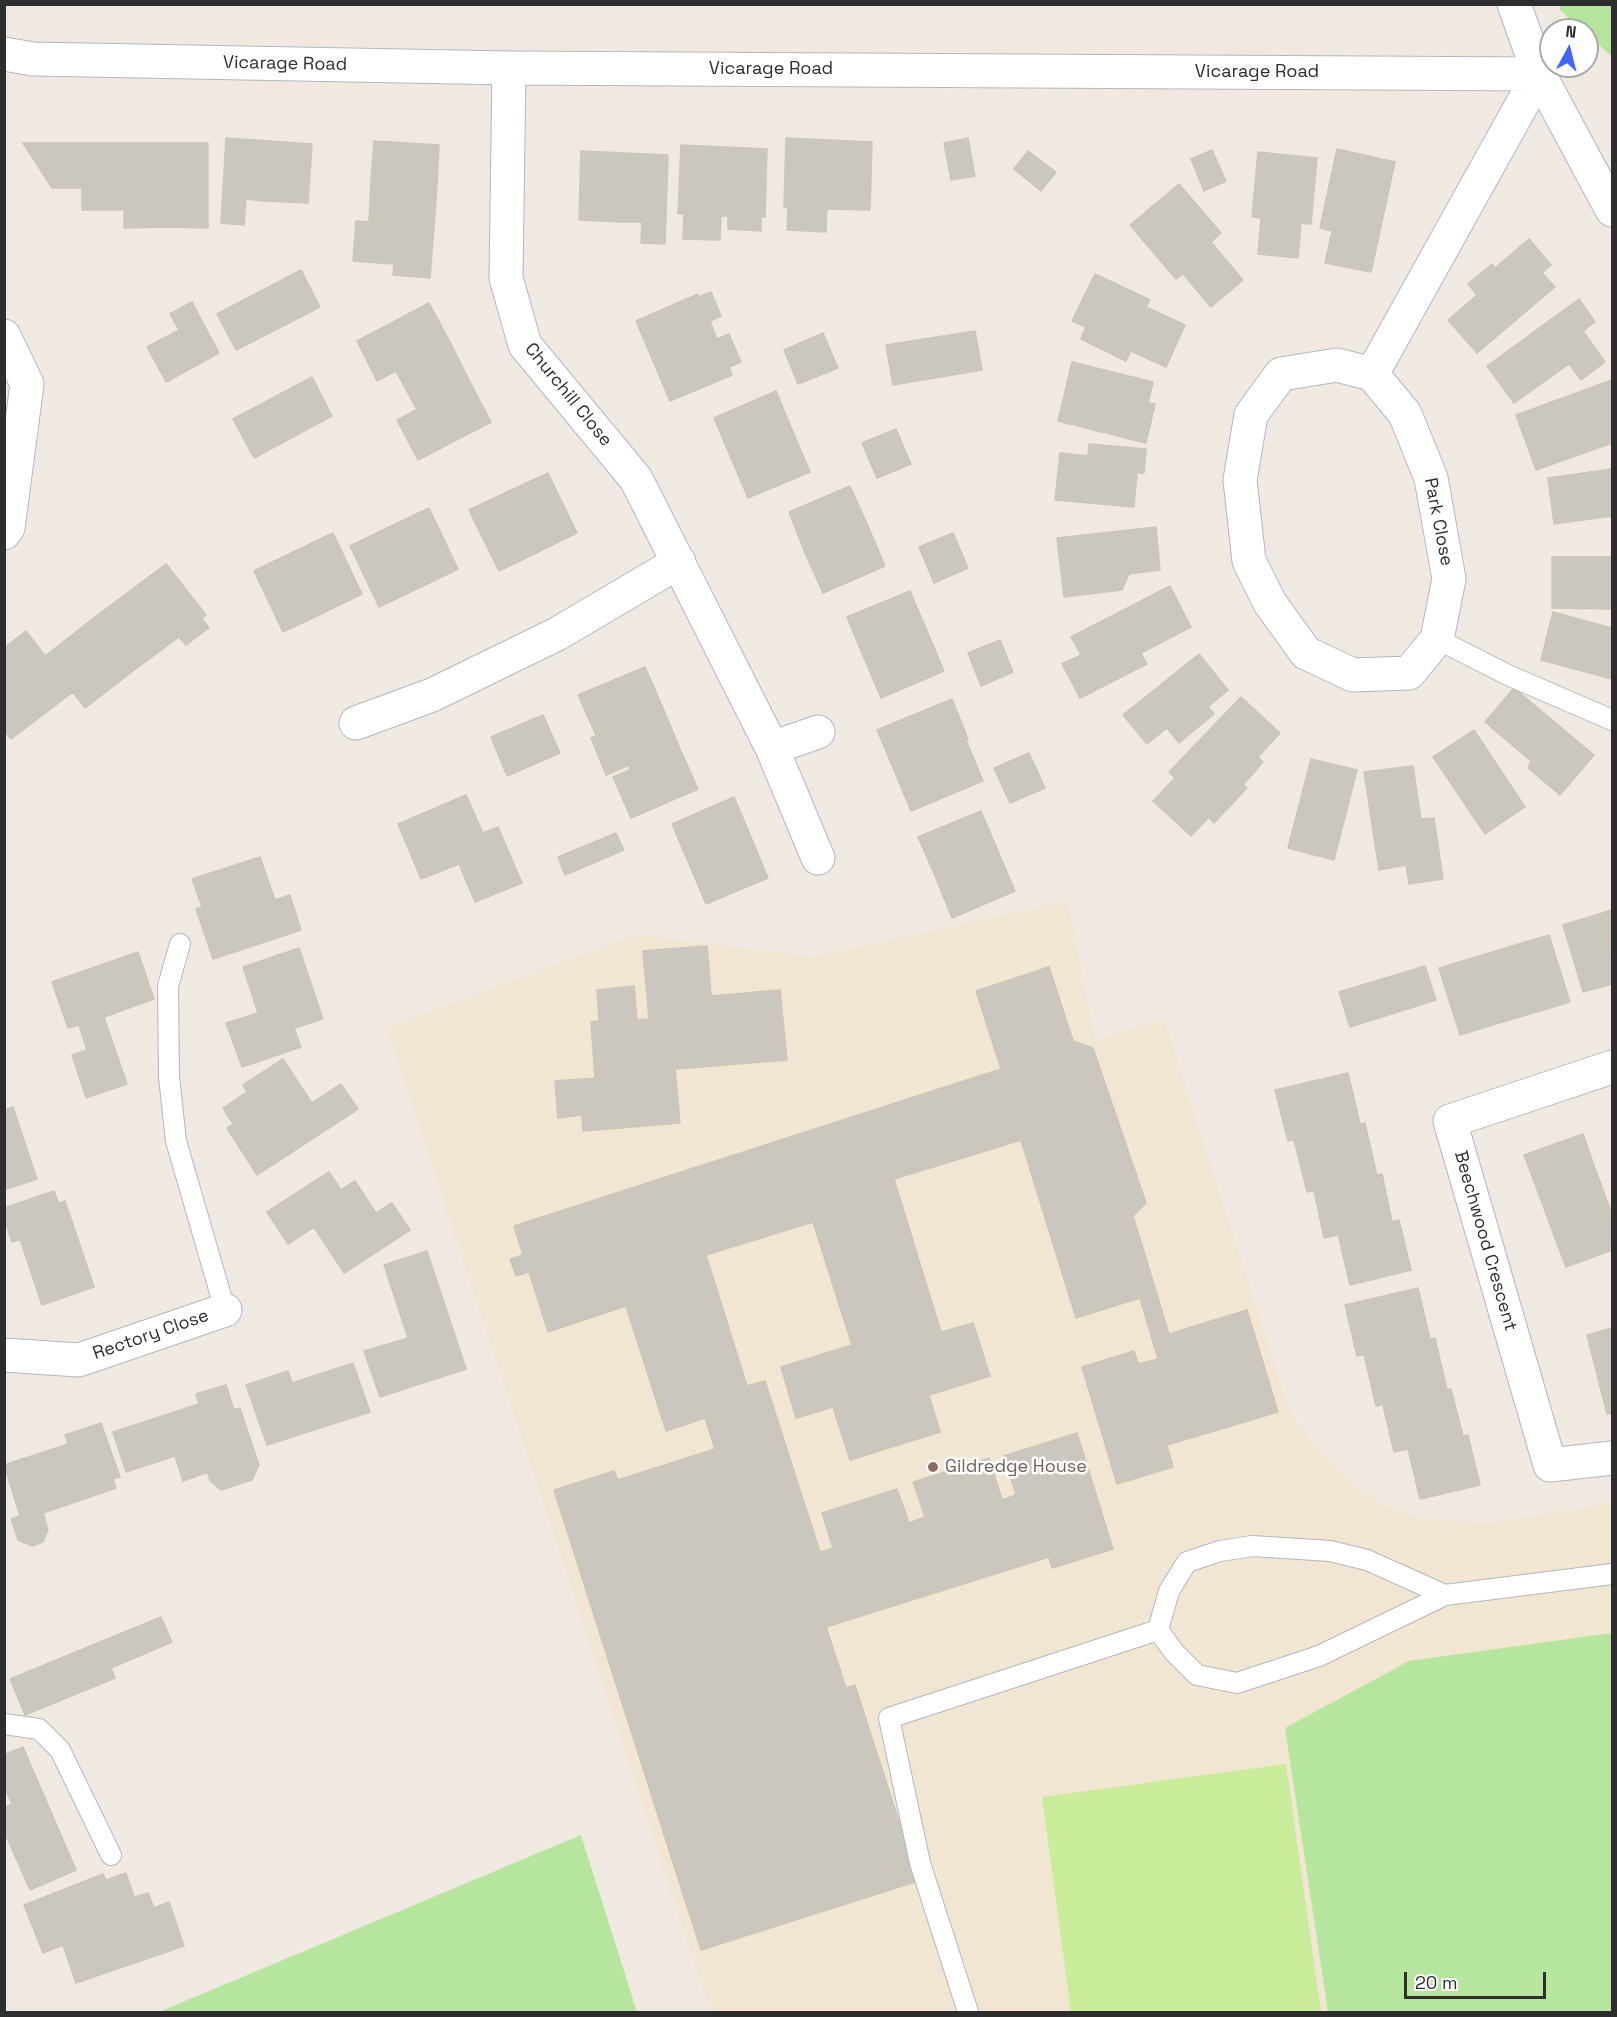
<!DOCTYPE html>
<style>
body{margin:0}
#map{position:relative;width:1617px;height:2017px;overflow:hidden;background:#efe9e1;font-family:"Space Grotesk",sans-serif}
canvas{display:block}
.frame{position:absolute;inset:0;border:6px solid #2e2e2e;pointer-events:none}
.north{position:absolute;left:1539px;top:18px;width:60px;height:60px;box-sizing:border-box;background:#fff;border:2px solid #ababab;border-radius:50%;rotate:7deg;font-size:16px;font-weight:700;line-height:24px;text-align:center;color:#2e2e2e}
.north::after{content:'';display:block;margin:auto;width:21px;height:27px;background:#4264fb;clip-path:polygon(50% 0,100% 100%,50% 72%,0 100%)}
.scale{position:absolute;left:1404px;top:1972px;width:142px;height:27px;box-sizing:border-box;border:3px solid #2e2e2e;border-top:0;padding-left:8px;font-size:18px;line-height:21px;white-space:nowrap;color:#2e2e2e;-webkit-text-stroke:4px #fff;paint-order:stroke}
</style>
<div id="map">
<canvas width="1617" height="2017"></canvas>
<div class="frame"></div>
<div class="north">N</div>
<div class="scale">20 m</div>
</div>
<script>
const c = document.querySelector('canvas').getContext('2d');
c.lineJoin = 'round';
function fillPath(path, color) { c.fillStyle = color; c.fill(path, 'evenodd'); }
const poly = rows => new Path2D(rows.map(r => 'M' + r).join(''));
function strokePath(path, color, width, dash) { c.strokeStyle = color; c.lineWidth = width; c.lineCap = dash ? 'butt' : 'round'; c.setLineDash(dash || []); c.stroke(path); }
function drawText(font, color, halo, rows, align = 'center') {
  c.font = font + ' "Space Grotesk",sans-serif'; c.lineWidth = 5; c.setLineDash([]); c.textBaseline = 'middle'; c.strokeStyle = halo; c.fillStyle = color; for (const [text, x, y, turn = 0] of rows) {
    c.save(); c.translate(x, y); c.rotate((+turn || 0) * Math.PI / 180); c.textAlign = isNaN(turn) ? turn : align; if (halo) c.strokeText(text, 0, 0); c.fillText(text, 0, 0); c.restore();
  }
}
const education = poly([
 [1068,901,1095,1040,1164,1019,1283,1392,1289,1408,1309,1440,1362,1493,1380,1504,1419,1518,1485,1524,1612,1503,1612,2012,711,2012,387,1028,635,935,814,957]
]);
const green = poly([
 [1560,5,1612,5,1612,57,1587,34,1587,30,1582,30,1560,10],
 [1612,1633,1612,2012,1328,2012,1285,1728,1409,1661],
 [581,1835,637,2012,159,2012]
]);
const pitch = poly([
 [1286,1764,1321,2012,1071,2012,1042,1797]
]);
const building = poly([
 [226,138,269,141,265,201,246,199,244,225,221,223,226,138],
 [786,138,829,140,826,232,787,230,788,207,784,207,786,138],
 [968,138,975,176,951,180,944,143,968,138],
 [829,140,872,142,870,210,827,209,829,140],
 [269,141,312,144,308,203,265,201,269,141],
 [374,141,439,145,437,185,371,181,374,141],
 [23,143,124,143,124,210,82,210,82,188,52,188,23,143],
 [124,143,166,143,166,227,124,228,124,143],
 [166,143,208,143,208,228,166,227,166,143],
 [681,145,724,147,720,240,683,239,684,214,678,214,681,145],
 [724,147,767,149,765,217,761,217,761,231,728,229,728,216,721,216,724,147],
 [1337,149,1395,162,1371,272,1325,263,1332,231,1320,228,1337,149],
 [1212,150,1226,181,1204,191,1191,159,1212,150],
 [581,151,625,153,622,222,579,220,581,151],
 [1028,151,1056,172,1041,191,1014,169,1028,151],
 [1258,152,1317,158,1311,224,1301,223,1298,258,1258,254,1261,218,1252,217,1258,152],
 [625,153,668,155,665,244,641,243,642,222,622,222,625,153],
 [371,181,437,185,434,227,369,222,371,181],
 [1179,184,1221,233,1211,242,1243,280,1211,307,1183,274,1176,279,1130,225,1179,184],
 [356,221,434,227,430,278,393,275,394,264,353,261,356,221],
 [1529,239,1551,265,1542,273,1555,287,1477,353,1448,320,1477,295,1468,284,1492,264,1495,268,1529,239],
 [301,270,320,307,236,350,217,314,301,270],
 [1095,274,1150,300,1146,307,1185,325,1166,367,1131,351,1126,361,1081,339,1086,327,1072,321,1095,274],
 [711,292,721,316,710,321,715,334,653,361,636,321,698,294,699,297,711,292],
 [1579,299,1595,322,1583,331,1605,362,1581,380,1569,364,1514,403,1487,366,1579,299],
 [192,302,219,353,166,382,147,347,179,330,170,314,192,302],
 [429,303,450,342,377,381,357,341,429,303],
 [975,331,982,370,893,385,886,345,975,331],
 [823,333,838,368,798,384,784,350,823,333],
 [715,334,717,339,729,334,741,362,729,367,732,375,670,401,653,361,715,334],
 [450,342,470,382,417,410,396,371,450,342],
 [1072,362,1153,382,1148,403,1155,404,1146,443,1058,421,1072,362],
 [312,377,332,416,254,458,233,419,312,377],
 [1612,380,1612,443,1536,470,1516,415,1612,380],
 [470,382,491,422,418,460,397,420,470,382],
 [776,391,793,432,731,458,714,418,776,391],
 [896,429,911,464,877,478,862,443,896,429],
 [793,432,810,472,748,498,731,458,793,432],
 [1089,444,1146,449,1144,473,1137,473,1134,507,1055,500,1060,453,1088,456,1089,444],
 [1612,469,1612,516,1554,524,1548,478,1612,469],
 [548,473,577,533,538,552,509,491,548,473],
 [850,486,868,526,805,553,789,512,850,486],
 [509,491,538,552,499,571,469,510,509,491],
 [429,508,458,569,419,588,389,527,429,508],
 [868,526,885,566,823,593,805,553,868,526],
 [389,527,419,588,379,607,350,546,389,527],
 [1156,527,1160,570,1129,574,1122,590,1064,597,1057,538,1156,527],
 [333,533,362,594,323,613,293,552,333,533],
 [953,533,968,568,934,583,919,547,953,533],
 [293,552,323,613,283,632,254,571,293,552],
 [1552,557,1612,557,1612,609,1552,608,1552,557],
 [166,564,206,615,202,619,209,628,186,645,179,637,137,668,95,617,166,564],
 [1170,586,1191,627,1141,653,1147,664,1080,698,1062,664,1081,655,1071,637,1170,586],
 [910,591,927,631,864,658,847,617,910,591],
 [1553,612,1612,628,1612,679,1541,660,1553,612],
 [95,617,137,668,85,708,45,656,95,617],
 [26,631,73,692,11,739,4,730,4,648,26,631],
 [927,631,944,671,881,698,864,658,927,631],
 [1000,640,1013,672,981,686,968,653,1000,640],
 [1199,654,1228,690,1208,707,1214,714,1179,743,1167,728,1147,744,1123,715,1199,654],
 [645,667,663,708,596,735,578,695,645,667],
 [1514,688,1594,755,1560,795,1528,768,1531,761,1485,722,1514,688],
 [1241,697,1280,733,1258,757,1263,762,1243,785,1247,788,1214,823,1209,817,1191,836,1153,801,1175,778,1169,772,1241,697],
 [952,699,968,739,894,770,877,730,952,699],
 [663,708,680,749,630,770,629,765,606,775,591,738,663,708],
 [543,715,560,753,507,776,491,737,543,715],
 [1474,730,1525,807,1485,834,1433,757,1474,730],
 [966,740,983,781,911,811,894,770,966,740],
 [680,749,698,789,631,818,613,777,680,749],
 [1029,753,1045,788,1010,803,994,768,1029,753],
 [1311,759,1357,770,1334,860,1288,848,1311,759],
 [1413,766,1421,819,1434,818,1443,879,1409,884,1406,865,1379,870,1364,772,1413,766],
 [466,795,483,833,498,827,522,883,475,902,459,864,421,879,398,824,466,795],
 [734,797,751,837,689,864,672,824,734,797],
 [981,811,998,851,936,878,918,837,981,811],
 [616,833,624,850,565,875,558,857,616,833],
 [751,837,768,878,706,904,689,864,751,837],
 [998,851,1015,891,952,918,936,878,998,851],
 [260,857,275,900,290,895,301,930,213,959,196,909,202,907,192,879,260,857],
 [1612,910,1612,957,1599,914,1612,910],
 [1599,914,1612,957,1612,984,1583,992,1563,925,1599,914],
 [1549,935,1570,1002,1533,1013,1512,946,1549,935],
 [707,946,711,996,780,990,787,1060,675,1069,680,1123,583,1131,582,1115,558,1118,555,1081,595,1078,591,1022,599,1021,597,990,634,986,637,1020,649,1019,643,951,707,946],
 [1512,946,1533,1013,1496,1024,1476,957,1512,946],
 [299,948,323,1019,294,1028,301,1047,242,1067,226,1023,258,1013,243,967,299,948],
 [138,952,154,999,104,1017,127,1084,86,1098,72,1055,87,1050,79,1025,68,1028,52,982,138,952],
 [1476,957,1496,1024,1460,1035,1439,968,1476,957],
 [1425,966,1436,1000,1350,1027,1339,992,1425,966],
 [1049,967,1073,1041,1093,1048,1146,1203,1133,1216,1169,1334,1247,1310,1278,1412,1167,1445,1173,1467,1117,1484,1082,1367,1134,1351,1138,1364,1158,1359,1140,1298,1076,1318,1021,1140,894,1179,941,1332,973,1323,990,1376,929,1395,940,1432,850,1460,833,1407,796,1418,781,1367,852,1345,813,1222,706,1255,747,1386,765,1381,820,1552,833,1548,822,1513,897,1489,909,1523,925,1517,913,1482,989,1458,1002,1500,1016,1495,1004,1456,1077,1433,1113,1549,1052,1568,1049,1557,826,1627,846,1688,855,1685,918,1881,701,1950,554,1490,614,1471,618,1480,715,1449,705,1418,666,1431,626,1306,548,1332,529,1272,516,1276,510,1259,523,1255,514,1226,1001,1069,976,991,1049,967],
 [283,1059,312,1103,341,1084,358,1109,257,1175,227,1128,233,1124,223,1108,247,1092,243,1085,283,1059],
 [1348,1073,1360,1124,1288,1141,1275,1090,1348,1073],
 [13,1107,37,1179,4,1190,4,1110,13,1107],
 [1365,1123,1377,1176,1307,1192,1294,1140,1365,1123],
 [1583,1134,1596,1171,1538,1192,1524,1155,1583,1134],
 [1596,1171,1610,1209,1552,1230,1538,1192,1596,1171],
 [329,1172,341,1190,355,1181,376,1213,392,1203,410,1230,344,1273,314,1227,288,1244,267,1212,329,1172],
 [1382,1174,1392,1222,1324,1238,1314,1190,1382,1174],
 [54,1191,59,1204,65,1201,94,1287,42,1305,20,1239,12,1242,4,1219,4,1208,54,1191],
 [1610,1209,1612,1250,1566,1267,1552,1230,1610,1209],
 [1399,1220,1411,1270,1350,1285,1338,1234,1399,1220],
 [427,1251,466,1369,380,1397,364,1351,408,1338,384,1265,427,1251],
 [1418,1288,1430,1339,1357,1356,1345,1305,1418,1288],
 [1612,1328,1612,1413,1607,1414,1587,1335,1612,1328],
 [1435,1338,1447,1390,1376,1406,1364,1354,1435,1338],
 [353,1363,370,1412,267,1445,246,1385,288,1371,292,1383,353,1363],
 [226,1385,234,1410,240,1408,259,1465,252,1480,221,1490,210,1481,208,1472,183,1481,175,1456,126,1472,113,1432,199,1404,196,1394,226,1385],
 [1451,1389,1463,1436,1394,1452,1383,1405,1451,1389],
 [101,1423,120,1477,113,1479,116,1488,43,1513,48,1530,43,1542,32,1546,18,1540,11,1519,20,1516,4,1465,68,1444,65,1435,101,1423],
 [1468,1435,1480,1485,1420,1499,1408,1449,1468,1435],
 [161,1617,172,1642,111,1668,115,1678,25,1715,10,1679,161,1617],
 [23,1747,76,1870,30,1890,4,1831,4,1808,12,1804,4,1786,4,1755,23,1747],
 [126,1873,134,1897,148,1893,154,1908,169,1902,184,1946,76,1983,63,1945,43,1953,24,1905,103,1874,106,1880,126,1873]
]);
const lane = poly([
 [1437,639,1510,676,1612,720],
 [180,944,168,986,169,1077,176,1141,225,1310],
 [1445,1595,1367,1560,1330,1551,1252,1546,1220,1551,1187,1562,1169,1591,1158,1630,1174,1652,1197,1675,1237,1683,1319,1656,1445,1595,1612,1574],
 [4,1724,39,1729,60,1750,111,1855],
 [968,2012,920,1863,889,1718,1158,1630]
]);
const street = poly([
 [1514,4,1539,74,1612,210],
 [4,54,33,59,509,68,1539,74],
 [509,68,506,278,525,345,636,479,772,748,818,858],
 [4,336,27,384,8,528,4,533],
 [1372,374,1405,414,1431,478,1449,579,1437,639,1409,673,1353,675,1306,653,1270,603,1249,561,1240,480,1251,415,1281,374,1337,365,1372,374,1539,74],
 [356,723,432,695,557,634,679,562],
 [772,748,818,732],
 [1612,1067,1450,1121,1550,1465,1612,1458],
 [4,1355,79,1360,225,1310]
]);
const markers = [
 [933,1467,6,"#8d6e63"]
];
const streetNames = [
 ["Vicarage Road",285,64,1],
 ["Vicarage Road",771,69],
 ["Vicarage Road",1257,72],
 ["Churchill Close",568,395,51],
 ["Park Close",1438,522,79],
 ["Beechwood Crescent",1485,1241,74],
 ["Rectory Close",151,1335,-19]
];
const educationNames = [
 ["Gildredge House",945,1467]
];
fillPath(education, '#f0e6d1');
fillPath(green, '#b6e59e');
fillPath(pitch, '#c9ec9a');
fillPath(building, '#cbc7bf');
strokePath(building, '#cbc5ba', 1.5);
strokePath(lane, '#b4b7c1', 22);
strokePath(street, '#b4b7c1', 35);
strokePath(lane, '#fff', 20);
strokePath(street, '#fff', 33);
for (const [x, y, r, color] of markers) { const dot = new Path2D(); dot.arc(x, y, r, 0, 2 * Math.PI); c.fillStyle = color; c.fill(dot); strokePath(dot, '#fff', 2); }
drawText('18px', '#2e2e2e', '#fff', streetNames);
drawText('18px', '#785e54', '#fff', educationNames, 'left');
</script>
